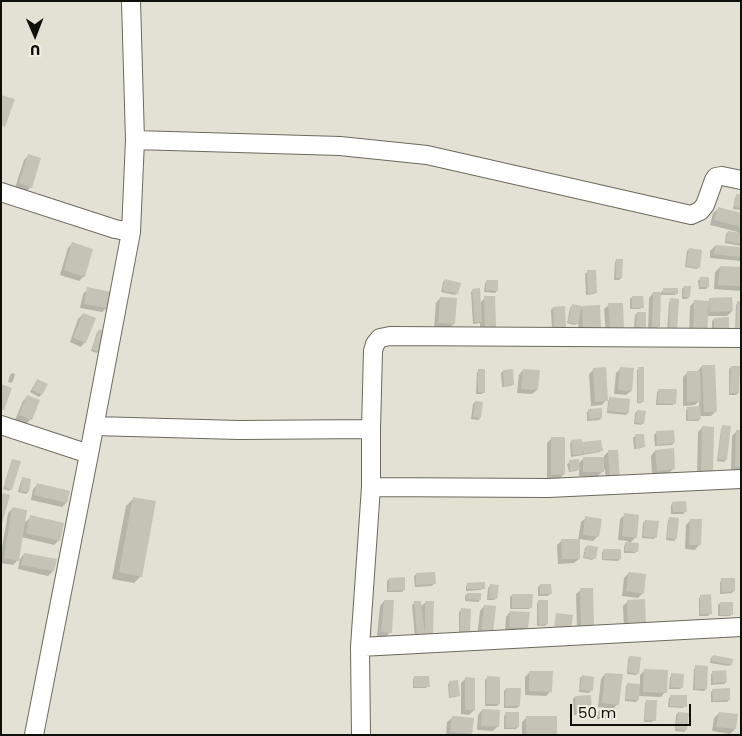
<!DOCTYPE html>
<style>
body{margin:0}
#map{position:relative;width:742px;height:736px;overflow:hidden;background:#e3e1d4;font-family:Poppins,sans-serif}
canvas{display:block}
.frame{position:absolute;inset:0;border:2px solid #0f0f0a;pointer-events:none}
.north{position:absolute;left:10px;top:10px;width:50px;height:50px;-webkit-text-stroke:4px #f0eee1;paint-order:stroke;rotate:179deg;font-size:14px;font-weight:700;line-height:20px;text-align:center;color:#0f0f0a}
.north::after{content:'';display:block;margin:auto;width:18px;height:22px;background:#0f0f0a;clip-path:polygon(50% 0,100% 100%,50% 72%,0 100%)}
.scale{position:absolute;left:570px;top:704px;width:121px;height:22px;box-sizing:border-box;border:2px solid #0f0f0a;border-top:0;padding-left:6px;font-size:15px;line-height:18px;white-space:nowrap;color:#0f0f0a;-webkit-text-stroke:4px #f0eee1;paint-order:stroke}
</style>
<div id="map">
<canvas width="742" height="736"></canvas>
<div class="frame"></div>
<div class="north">U</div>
<div class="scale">50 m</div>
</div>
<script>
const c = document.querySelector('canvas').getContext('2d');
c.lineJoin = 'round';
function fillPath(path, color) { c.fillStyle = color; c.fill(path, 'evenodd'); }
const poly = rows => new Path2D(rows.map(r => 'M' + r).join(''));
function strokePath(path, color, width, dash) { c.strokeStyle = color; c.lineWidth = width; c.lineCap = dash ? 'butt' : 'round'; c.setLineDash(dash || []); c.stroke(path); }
const shadow = poly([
 [29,155,31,187,26,192,15,188,24,160],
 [737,195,741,196,741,210,733,209,735,198],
 [718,209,741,215,741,246,725,243,726,234,728,232,737,234,738,232,710,225,713,213],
 [72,244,84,276,79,281,60,275,68,248],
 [715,246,741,249,741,261,710,258,710,251],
 [689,249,699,267,697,269,685,267,687,251],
 [617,260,621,278,619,280,614,280,615,262],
 [720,267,741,268,741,291,714,289,715,272],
 [587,272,596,292,594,294,586,295,585,274],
 [700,279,708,287,706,289,699,289,698,281],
 [445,280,457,293,455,295,441,292,443,282],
 [487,281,497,291,495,293,484,292,485,283],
 [684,287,689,297,687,299,682,299,682,289],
 [88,289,107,308,102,312,80,308,83,294],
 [664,289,677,293,675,295,660,295,659,326,654,331,648,331,649,298,653,293,661,294,662,291],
 [473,290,480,303,485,298,494,326,490,331,480,331,480,323,473,324,471,292],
 [632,297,642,307,640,309,630,309,630,299],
 [440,298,454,324,449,328,434,328,436,303],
 [710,299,732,311,727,316,707,316,689,339,690,306,695,301,708,302],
 [671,300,676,332,667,333,669,302],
 [738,303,741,332,735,332,736,305],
 [609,305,623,328,606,334,604,309],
 [572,306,582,308,599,307,600,327,595,332,579,333,578,322,575,325,567,323,570,308],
 [553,308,565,327,563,329,552,330,551,310],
 [637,313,644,327,642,329,634,329,635,315],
 [83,314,85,342,81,347,70,342,78,319],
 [714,319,727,319,712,333,712,321],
 [99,330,99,351,97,353,91,351,97,332],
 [702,366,716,411,711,416,699,416,700,419,698,421,686,421,686,410,688,408,699,408,699,401,695,405,683,406,683,377,687,373,698,371],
 [731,367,738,393,736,395,729,395,729,369],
 [621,368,631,391,626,395,614,394,616,373],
 [639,368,643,401,641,403,637,403,637,370],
 [594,369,606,400,602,405,591,406,589,374],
 [479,370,484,392,482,394,476,394,477,372],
 [523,370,537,390,532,394,517,393,519,375],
 [503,371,513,384,511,386,502,387,501,373],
 [12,373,15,374,13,381,11,383,8,382,10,375],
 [37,380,41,395,39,397,30,392],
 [659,390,675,403,673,405,656,405,657,392],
 [27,397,38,401,30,420,26,424,15,420,23,401],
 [610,399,628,413,626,415,607,413,608,401],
 [475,402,480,418,478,420,471,419,473,404],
 [589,410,601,418,599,420,587,421,587,412],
 [637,411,643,423,641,425,634,424,635,413],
 [723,427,726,460,724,462,717,461,721,429],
 [702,428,707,476,697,476,698,432],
 [737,431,741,431,741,470,739,471,731,471,732,436],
 [656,433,674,443,672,445,655,446,654,435],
 [643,435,644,446,642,448,634,449,633,438,635,436],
 [552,438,564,474,559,479,547,479,547,443],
 [572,441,602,450,600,452,571,457,570,443],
 [609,451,618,482,606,487,605,469,598,476,579,476,579,469,576,471,569,472,567,464,570,462,578,464,584,458,604,458,604,456],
 [655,451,674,468,669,473,652,475,651,456],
 [13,460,11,489,9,491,3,489,11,462],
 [23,479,28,492,26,494,18,492,21,481],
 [38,484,66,503,62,507,31,500,33,489],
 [134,498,141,576,134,583,112,579,126,506],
 [673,503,685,512,683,514,671,514,671,505],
 [13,508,23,524,31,517,59,540,54,545,21,537,18,560,13,565,1,563,1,553,8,513],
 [625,515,636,537,629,544,637,551,635,553,624,553,624,546,628,541,618,540,620,519],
 [586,518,598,536,593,541,579,539,579,559,574,563,558,564,557,545,562,540,578,540,581,522],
 [670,518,676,539,674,541,666,540,668,520],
 [691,520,699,545,695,550,685,549,686,525],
 [645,521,656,537,654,539,642,538,643,523],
 [587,546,594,558,592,560,583,558,585,548],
 [604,550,620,559,618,561,602,560,602,552],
 [24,554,53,571,48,576,18,569,20,559],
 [629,573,643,593,638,598,622,596,624,578],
 [416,574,434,584,432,586,415,587,414,576],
 [389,579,404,590,402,592,387,592,387,581],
 [722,580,734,591,732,593,720,594,720,582],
 [468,584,483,588,481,590,466,591,466,586],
 [540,585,550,594,548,596,538,596,538,587],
 [490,586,496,598,494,600,487,600,488,588],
 [581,590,593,626,588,630,577,630,576,594],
 [467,594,480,600,478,602,465,601,465,596],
 [512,595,531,607,529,609,510,609,510,597],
 [701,596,710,614,708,616,699,616,699,598],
 [384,601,390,632,386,637,377,636,380,606],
 [539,601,547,624,545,626,537,626,537,603],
 [628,601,640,629,624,630,623,606],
 [420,602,420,607,426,602,432,635,415,637,412,605,414,603],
 [720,603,732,614,730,616,718,616,718,605],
 [484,606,492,634,477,637,480,611],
 [461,610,469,631,467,633,459,632,459,612],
 [510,612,527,628,522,632,505,631,506,617],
 [713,656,731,664,729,666,710,663,711,658],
 [630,657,638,673,636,675,627,674,628,659],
 [696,667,706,689,704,691,693,690,694,669],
 [645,670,665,692,661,697,638,696,638,700,636,702,625,701,626,686,628,684,640,685,640,675],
 [530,672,551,691,546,696,525,695,525,677],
 [713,672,726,682,724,684,711,685,711,674],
 [605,674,618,704,613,709,598,707,601,679],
 [672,675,682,687,680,689,669,689,670,677],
 [582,676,591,691,589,693,579,692,580,678],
 [415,677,428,686,426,688,413,688,413,679],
 [487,678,499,704,497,706,485,706,485,680],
 [465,679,474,710,469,715,461,714,461,683],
 [450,682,458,695,456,697,449,698,448,684],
 [506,689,519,706,517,708,504,708,504,691],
 [713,690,729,700,727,702,711,702,711,692],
 [671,696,685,706,683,708,668,707,669,698],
 [575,697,591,712,589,714,574,715,573,699],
 [647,701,654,720,652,722,644,722,645,703],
 [482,710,498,726,493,731,477,730,478,715],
 [599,711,615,718,613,720,597,719,597,713],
 [506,713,518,727,516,729,504,729,504,716],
 [678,713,686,730,684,732,675,731,676,715],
 [719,713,737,715,735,729,730,734,712,731,714,718],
 [527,717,555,735,522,735,522,722],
 [452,718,471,733,470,735,446,735,447,722]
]);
const building = poly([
 [1,95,15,99,5,127,1,125],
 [28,154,41,158,32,188,19,183],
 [736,194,741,195,741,208,734,207],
 [718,207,741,213,741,227,714,220],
 [728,231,741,233,741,244,726,241],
 [72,242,93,249,85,277,64,270],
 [715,245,741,247,741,257,714,254],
 [689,248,702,250,700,268,686,266],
 [616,259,623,259,622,278,616,278],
 [720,266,741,267,741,286,718,285],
 [587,270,596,270,597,293,588,294],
 [700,277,709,277,709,287,700,287],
 [445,279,461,283,458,294,442,290],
 [486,280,498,280,498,291,486,290],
 [684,286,691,286,690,297,683,297],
 [87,287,111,292,108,308,84,304],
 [480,288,482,322,475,322,472,289],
 [663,288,678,288,678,294,663,293],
 [653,292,661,292,660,327,652,327],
 [484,296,495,296,496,327,485,327],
 [632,296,643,296,644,308,632,308],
 [440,297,457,298,455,324,438,323],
 [732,297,733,311,710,312,709,298],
 [670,298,679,299,677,332,669,332],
 [694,300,709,301,707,336,693,335],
 [737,301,741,302,741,330,736,330],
 [608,303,623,303,624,329,610,329],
 [572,304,582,306,600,305,601,327,583,329,582,306,578,324,568,322],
 [565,306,566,328,554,329,553,307],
 [637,312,646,312,646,328,636,327],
 [83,313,96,318,86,343,73,338],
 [729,317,729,332,714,332,714,318],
 [99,329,107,332,100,352,92,349],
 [702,365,715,365,717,412,704,412],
 [731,366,740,366,739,393,730,393],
 [606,367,608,401,595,402,593,368],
 [620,367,634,368,632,391,618,390],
 [638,367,644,367,644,402,638,402],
 [478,369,485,369,485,393,478,392],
 [513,369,514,385,504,386,503,370],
 [523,369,540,370,538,390,521,389],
 [687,371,700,371,701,401,687,402],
 [37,379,48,384,42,395,32,390],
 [1,384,12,388,4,410,1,410],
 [658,389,677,389,676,404,658,403],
 [27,395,40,400,32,420,19,415],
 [609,397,630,399,629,413,608,411],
 [475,401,483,402,481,418,473,417],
 [700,406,701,419,688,420,687,407],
 [602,408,602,418,589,419,588,409],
 [637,410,646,411,644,424,635,422],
 [722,425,731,426,727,460,718,459],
 [702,426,714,427,713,472,701,472],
 [674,430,675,443,657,445,656,431],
 [736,430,741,430,741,467,735,467],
 [635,434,644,434,645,447,636,448],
 [551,437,565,437,565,474,551,475],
 [582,439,582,442,601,440,603,451,584,454,582,447,583,454,573,455,571,440],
 [674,448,675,469,657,471,655,450],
 [608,450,618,450,620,482,610,483],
 [583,457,604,457,604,472,583,472],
 [12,459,21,461,12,490,4,487],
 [579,459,580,470,570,471,569,460],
 [22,477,31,479,29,492,20,491],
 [37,483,70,491,67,503,34,495],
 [3,493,10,495,2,524,1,498],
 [133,497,156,501,142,577,119,572],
 [686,501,687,512,673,512,672,502],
 [12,507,27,510,19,561,4,558],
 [624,513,639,515,637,538,622,536],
 [30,515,64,523,60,541,26,533],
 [585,516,602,519,599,537,583,535],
 [669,517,679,518,677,539,667,538],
 [690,519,702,519,701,545,689,545],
 [645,520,659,521,657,538,643,536],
 [561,539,580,539,580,559,562,559],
 [625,542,639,543,638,552,625,551],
 [587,545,598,547,596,559,584,557],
 [603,549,621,549,621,559,603,559],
 [24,553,57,559,54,571,21,565],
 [435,572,436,584,416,585,416,573],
 [629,572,646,574,644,594,626,591],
 [405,577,405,590,389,591,389,578],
 [721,578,735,578,735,591,722,592],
 [485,582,485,589,467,589,467,583],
 [490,584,499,585,497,599,489,598],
 [540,584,551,584,552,594,540,594],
 [580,588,593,588,594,626,581,626],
 [467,593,481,593,481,600,466,599],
 [512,594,533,594,532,608,512,608],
 [711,594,712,614,700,614,700,595],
 [645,599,646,625,628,625,627,600],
 [384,600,394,600,392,633,381,632],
 [538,600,548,600,548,624,539,625],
 [414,601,421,601,425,635,425,601,434,601,433,635,417,636],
 [720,602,733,602,733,615,720,615],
 [484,605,496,606,493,634,481,633],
 [461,608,471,609,470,631,460,631],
 [510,611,530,612,528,628,509,627],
 [556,613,573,615,571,631,554,629],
 [713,655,733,659,732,665,712,661],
 [629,656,641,657,639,674,628,672],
 [695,665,708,666,707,689,695,689],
 [644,669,668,670,667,693,643,692],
 [726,670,727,682,713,683,712,671],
 [529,671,553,671,552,692,529,691],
 [605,673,623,674,619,705,602,703],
 [671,673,684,674,683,688,671,687],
 [582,675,594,677,593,691,580,690],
 [414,676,429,676,430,687,414,687],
 [487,676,500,677,500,704,486,704],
 [465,677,475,678,475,710,465,710],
 [458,680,460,696,450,697,449,681],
 [627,683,640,684,639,700,626,699],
 [506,688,521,688,520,706,505,706],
 [730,688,730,700,713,701,712,689],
 [591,695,592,713,576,713,575,696],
 [670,695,687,695,687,707,670,706],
 [646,700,657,700,656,721,645,720],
 [482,709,500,710,499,727,481,726],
 [599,710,617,711,616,718,598,717],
 [505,712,519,712,519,727,506,728],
 [678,712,689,713,687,730,676,729],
 [719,712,738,714,736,729,716,727],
 [452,716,474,718,472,734,450,732],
 [526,716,557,716,557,735,526,735]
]);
const minor = poly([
 [135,140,340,146,427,155,691,215,700,211,705,205,714,180,716,177,722,176,741,180],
 [1,192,115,229,131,232],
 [1,425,89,454],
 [94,426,239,430,371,429],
 [371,487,548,488,741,479],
 [360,647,741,627],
 [34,735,89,454,131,232,135,140,131,1],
 [361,735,360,647,371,487,371,429,373,351,375,344,380,338,390,336,741,338]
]);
fillPath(shadow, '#0003');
fillPath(building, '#c5c3b6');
strokePath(minor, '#6c6a5e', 20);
strokePath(minor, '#fff', 18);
</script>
